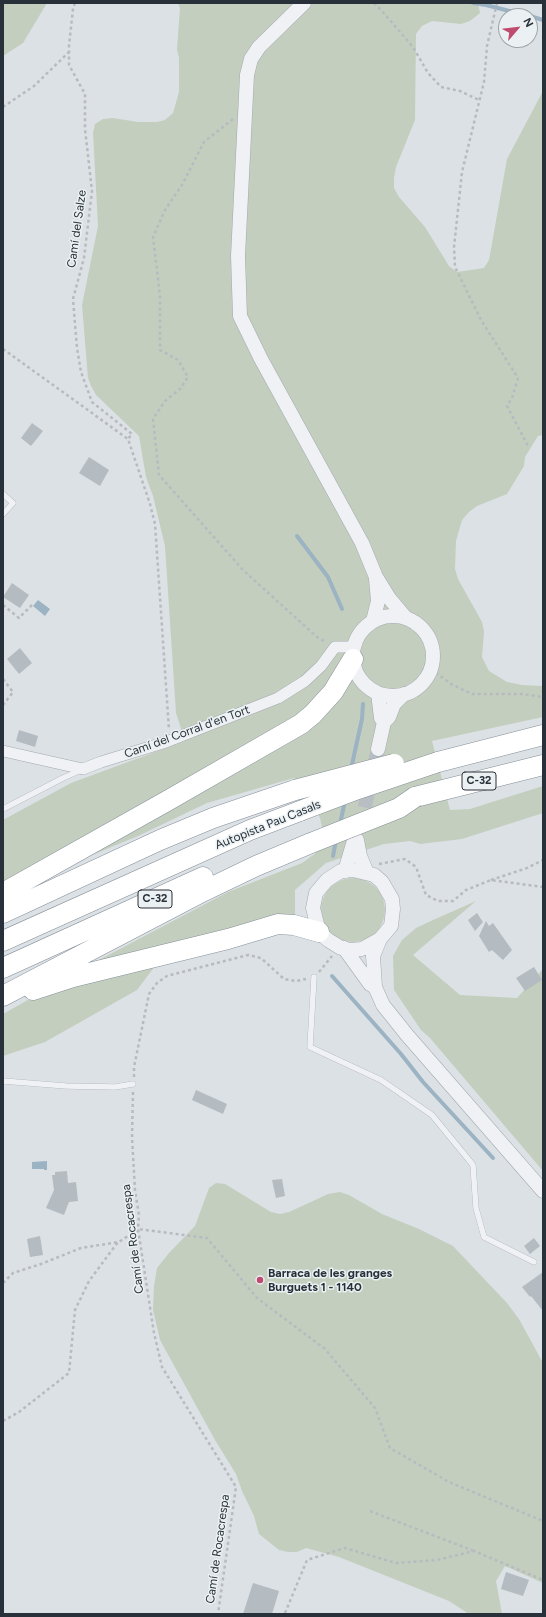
<!DOCTYPE html>
<meta charset="utf-8">
<style>
body{margin:0}
#map{position:relative;width:546px;height:1617px;overflow:hidden;background:#dce1e5;font-family:Figtree,sans-serif}
canvas{display:block}
.frame{position:absolute;inset:0;border:4px solid #283139;pointer-events:none}
.north{position:absolute;left:498px;top:8px;width:40px;height:40px;box-sizing:border-box;background:#ebf0f3;border:1px solid #9da4a9;border-radius:50%;rotate:62deg;font-size:11px;font-weight:700;line-height:16px;text-align:center;color:#283139}
.north::after{content:'';display:block;margin:auto;width:14px;height:18px;background:#bf4c6e;clip-path:polygon(50% 0,100% 100%,50% 72%,0 100%)}
</style>
<div id="map">
<canvas width="546" height="1617"></canvas>
<div class="frame"></div>
<div class="north">N</div>
</div>
<script>
const c = document.querySelector('canvas').getContext('2d');
c.lineJoin = 'round';
function fillPath(path, color) { c.fillStyle = color; c.fill(path, 'evenodd'); }
const poly = rows => new Path2D(rows.map(r => 'M' + r).join(''));
function strokePath(path, color, width, dash) { c.strokeStyle = color; c.lineWidth = width; c.lineCap = dash ? 'butt' : 'round'; c.setLineDash(dash || []); c.stroke(path); }
function drawText(font, color, halo, rows, align = 'center') {
  c.font = font + ' Figtree,sans-serif'; c.lineWidth = 3; c.setLineDash([]); c.textBaseline = 'middle'; c.strokeStyle = halo; c.fillStyle = color; for (const [text, x, y, turn = 0] of rows) {
    c.save(); c.translate(x, y); c.rotate((+turn || 0) * Math.PI / 180); c.textAlign = isNaN(turn) ? turn : align; if (halo) c.strokeText(text, 0, 0); c.fillText(text, 0, 0); c.restore();
  }
}
const green = poly([
 [3,3,47,3,23,43,3,56],
 [178,3,478,3,480,13,470,21,461,24,432,21,422,26,416,34,415,120,396,167,394,178,394,188,399,197,425,227,449,266,457,272,484,268,489,260,507,159,543,91,543,435,538,436,525,457,524,466,507,494,477,506,469,512,462,520,456,541,455,569,458,579,482,622,484,632,482,657,489,671,507,682,522,685,543,686,543,717,432,741,450,810,470,809,543,786,543,813,462,839,420,844,410,841,384,844,326,863,295,890,295,916,171,945,137,990,45,1042,3,1056,3,1014,97,961,228,892,302,863,316,853,323,832,320,818,309,797,294,778,207,803,138,836,3,892,3,820,71,783,185,741,176,713,165,546,153,496,146,477,139,436,96,395,91,386,88,378,82,305,98,226,93,133,95,124,103,119,113,118,138,122,157,122,165,120,173,113,179,92,179,58,177,49,180,8],
 '321 910a32 32 0 1 1 64 0a32 32 0 1 1-64 0Z',
 [476,901,413,955,460,995,517,998,543,969,543,1171,430,1038,421,1030,394,990,393,956,402,940,416,928,433,920],
 [216,1183,225,1184,271,1212,280,1214,289,1212,328,1194,340,1192,349,1195,382,1214,419,1229,453,1246,507,1303,519,1319,543,1363,543,1583,505,1566,496,1581,502,1614,469,1614,449,1601,339,1557,306,1548,297,1552,288,1552,279,1550,259,1534,254,1516,242,1491,236,1474,215,1440,160,1340,153,1310,154,1286,157,1268,169,1253,195,1226,209,1188]
]);
const water = poly([
 [38,600,50,609,45,616,33,606],
 [47,1161,47,1170,44,1170,44,1169,32,1169,32,1162]
]);
const stream = poly([
 [473,3,486,5,529,16],
 [530,16,543,20],
 [297,536,328,577,342,609],
 [351,769,362,719,363,704],
 [340,824,345,801],
 [333,856,336,840],
 [332,976,401,1054,423,1082,493,1158]
]);
const building = poly([
 [32,423,43,431,31,446,21,438],
 [89,457,109,470,100,486,79,473],
 [12,583,29,595,20,608,3,597],
 [20,648,32,663,19,674,7,659],
 [19,730,38,736,35,747,16,741],
 [477,913,483,922,475,931,468,920],
 [486,921,489,926,493,923,512,950,503,960,492,950,489,952,479,936],
 [534,967,542,980,525,991,516,978],
 [196,1090,227,1104,223,1114,192,1100],
 [67,1171,68,1183,76,1182,78,1201,69,1202,64,1215,46,1208,54,1190,52,1175,55,1175,55,1172],
 [282,1179,285,1196,276,1198,272,1180],
 [40,1236,43,1255,30,1257,27,1239],
 [534,1238,540,1246,530,1254,524,1246],
 [543,1272,543,1311,531,1296,530,1297,522,1287],
 [506,1572,529,1580,523,1596,501,1589],
 [253,1583,279,1591,272,1614,243,1614]
]);
const tertiaryTunnel = poly([
 [360,828,378,749]
]);
const path = poly([
 [75,3,73,9,69,46,69,65,85,94,85,129,92,191,84,258,73,299,77,348,81,372,92,402,132,434,128,439],
 [374,3,382,11,413,47,428,73,441,87,460,91,479,100],
 [497,3,487,46,484,82,462,172,454,247,455,267,481,320,518,378,512,398,507,406,529,448],
 [3,107,34,86,69,52],
 [233,119,204,142,182,185,165,210,153,237,160,295,160,350,178,360,188,377,180,389,165,401,153,419,159,475,243,570,317,637,326,642],
 [3,349,128,439,150,504,155,524,169,730],
 [3,605,19,618,33,604],
 [431,669,451,684,472,694,522,694,543,697],
 [3,679,13,692,3,705],
 [379,864,405,859,416,867,426,895,438,901,453,901,466,890,491,880,543,887],
 [491,880,527,868,543,860],
 [319,972,332,956],
 [134,1077,134,1067,149,994,157,983,167,976,248,955,261,958,284,979,296,981,306,979],
 [133,1092,132,1137,135,1190,139,1215,138,1229,154,1333,162,1367,236,1487,218,1614],
 [3,1283,13,1273,41,1264,81,1248,119,1242,138,1229,207,1238,257,1298,325,1349,375,1408,390,1448,449,1482,543,1521],
 [3,1421,19,1412,69,1373,75,1310,89,1281,118,1242],
 [370,1511,474,1551],
 [285,1613,307,1560,345,1548,396,1563,437,1560,474,1551,543,1580]
]);
const service = poly([
 [3,494,13,503,3,514],
 [3,809,63,778,81,770],
 [314,977,310,1047,381,1080,432,1115,473,1165,476,1208,484,1237,534,1262],
 [3,1081,66,1086,115,1087,133,1084]
]);
const minor = poly([
 [3,751,83,769,101,762,166,742,278,698,305,681,321,666,335,647,354,647]
]);
const tertiary = poly([
 [304,3,259,47,251,59,247,75,238,256,240,316,261,359,362,543,376,577,389,598,405,617],
 '353 656a40 40 0 1 1 80 0a40 40 0 1 1-80 0Z',
 [373,621,378,601,376,579],
 [378,693,381,718,384,722],
 [378,749,384,722,389,717,394,704,404,694],
 [345,871,353,844,357,840,360,856,367,873],
 [380,939,362,949,351,950,341,948,328,940,319,932,313,908,316,893,327,880,341,871,353,870,374,875,382,882,392,899,393,909,391,926,380,939,373,956,375,987,383,1005,407,1035,543,1191],
 [344,948,370,984,375,987]
]);
const motorway = poly([
 [438,762,543,735],
 [415,797,543,765],
 [3,893,167,801,301,724,313,714,333,692,353,659],
 [3,913,160,840,213,818,295,790],
 [3,941,250,830,300,811],
 [3,968,203,877],
 [33,990,73,977,228,939,278,924,294,925,319,932],
 [3,996,204,891,256,866,311,843]
]);
const motorwayBridge = poly([
 [295,790,394,764],
 [300,811,358,789,438,762],
 [311,843,399,808,415,797]
]);
const markers = [
 [260,1280,4,"#bf4c6e"]
];
const shields = [
 [479,781,34],
 [155,899,34]
];
const shieldNames = [
 ["C-32",479,781],
 ["C-32",155,899]
];
const streetNames = [
 ["Camí del Salze",77,229,-82],
 ["Camí del Corral d'en Tort",187,732,-20],
 ["Autopista Pau Casals",268,825,-22],
 ["Camí de Rocacrespa",133,1239,-97],
 ["Camí de Rocacrespa",218,1549,-82]
];
const poiNames = [
 ["Barraca de les granges",268,1273],
 ["Burguets 1 - 1140",268,1287]
];
fillPath(green, '#c4cebe');
fillPath(water, '#9bb3c2');
strokePath(stream, '#9bb3c2', 4);
fillPath(building, '#b4bbc1');
strokePath(tertiaryTunnel, '#b8bec3', 14, [14, 7]);
strokePath(service, '#a2a9ae', 6);
strokePath(minor, '#a2a9ae', 12);
strokePath(tertiary, '#a2a9ae', 15);
strokePath(motorway, '#85909a', 21);
strokePath(path, '#b7bbc0', 2.5, [3, 3]);
strokePath(service, '#eff1f4', 5.5);
strokePath(minor, '#eff1f4', 11);
strokePath(tertiary, '#eff1f4', 14);
strokePath(motorway, '#fff', 20);
strokePath(motorwayBridge, '#85909a', 21, []);
strokePath(motorwayBridge, '#fff', 20);
for (const [x, y, r, color] of markers) { const dot = new Path2D(); dot.arc(x, y, r, 0, 2 * Math.PI); c.fillStyle = color; c.fill(dot); strokePath(dot, '#ebf0f3', 1.5); }
for (const [x, y, w] of shields) { const box = new Path2D(); box.roundRect(x - w / 2, y - 9, w, 18, 3); c.fillStyle = '#ebf0f3'; c.fill(box); strokePath(box, '#283139', 1); }
drawText('bold 11px', '#283139', null, shieldNames);
drawText('12px', '#283139', '#ebf0f3', streetNames);
drawText('bold 12px', '#283139', '#ebf0f3', poiNames, 'left');
</script>
